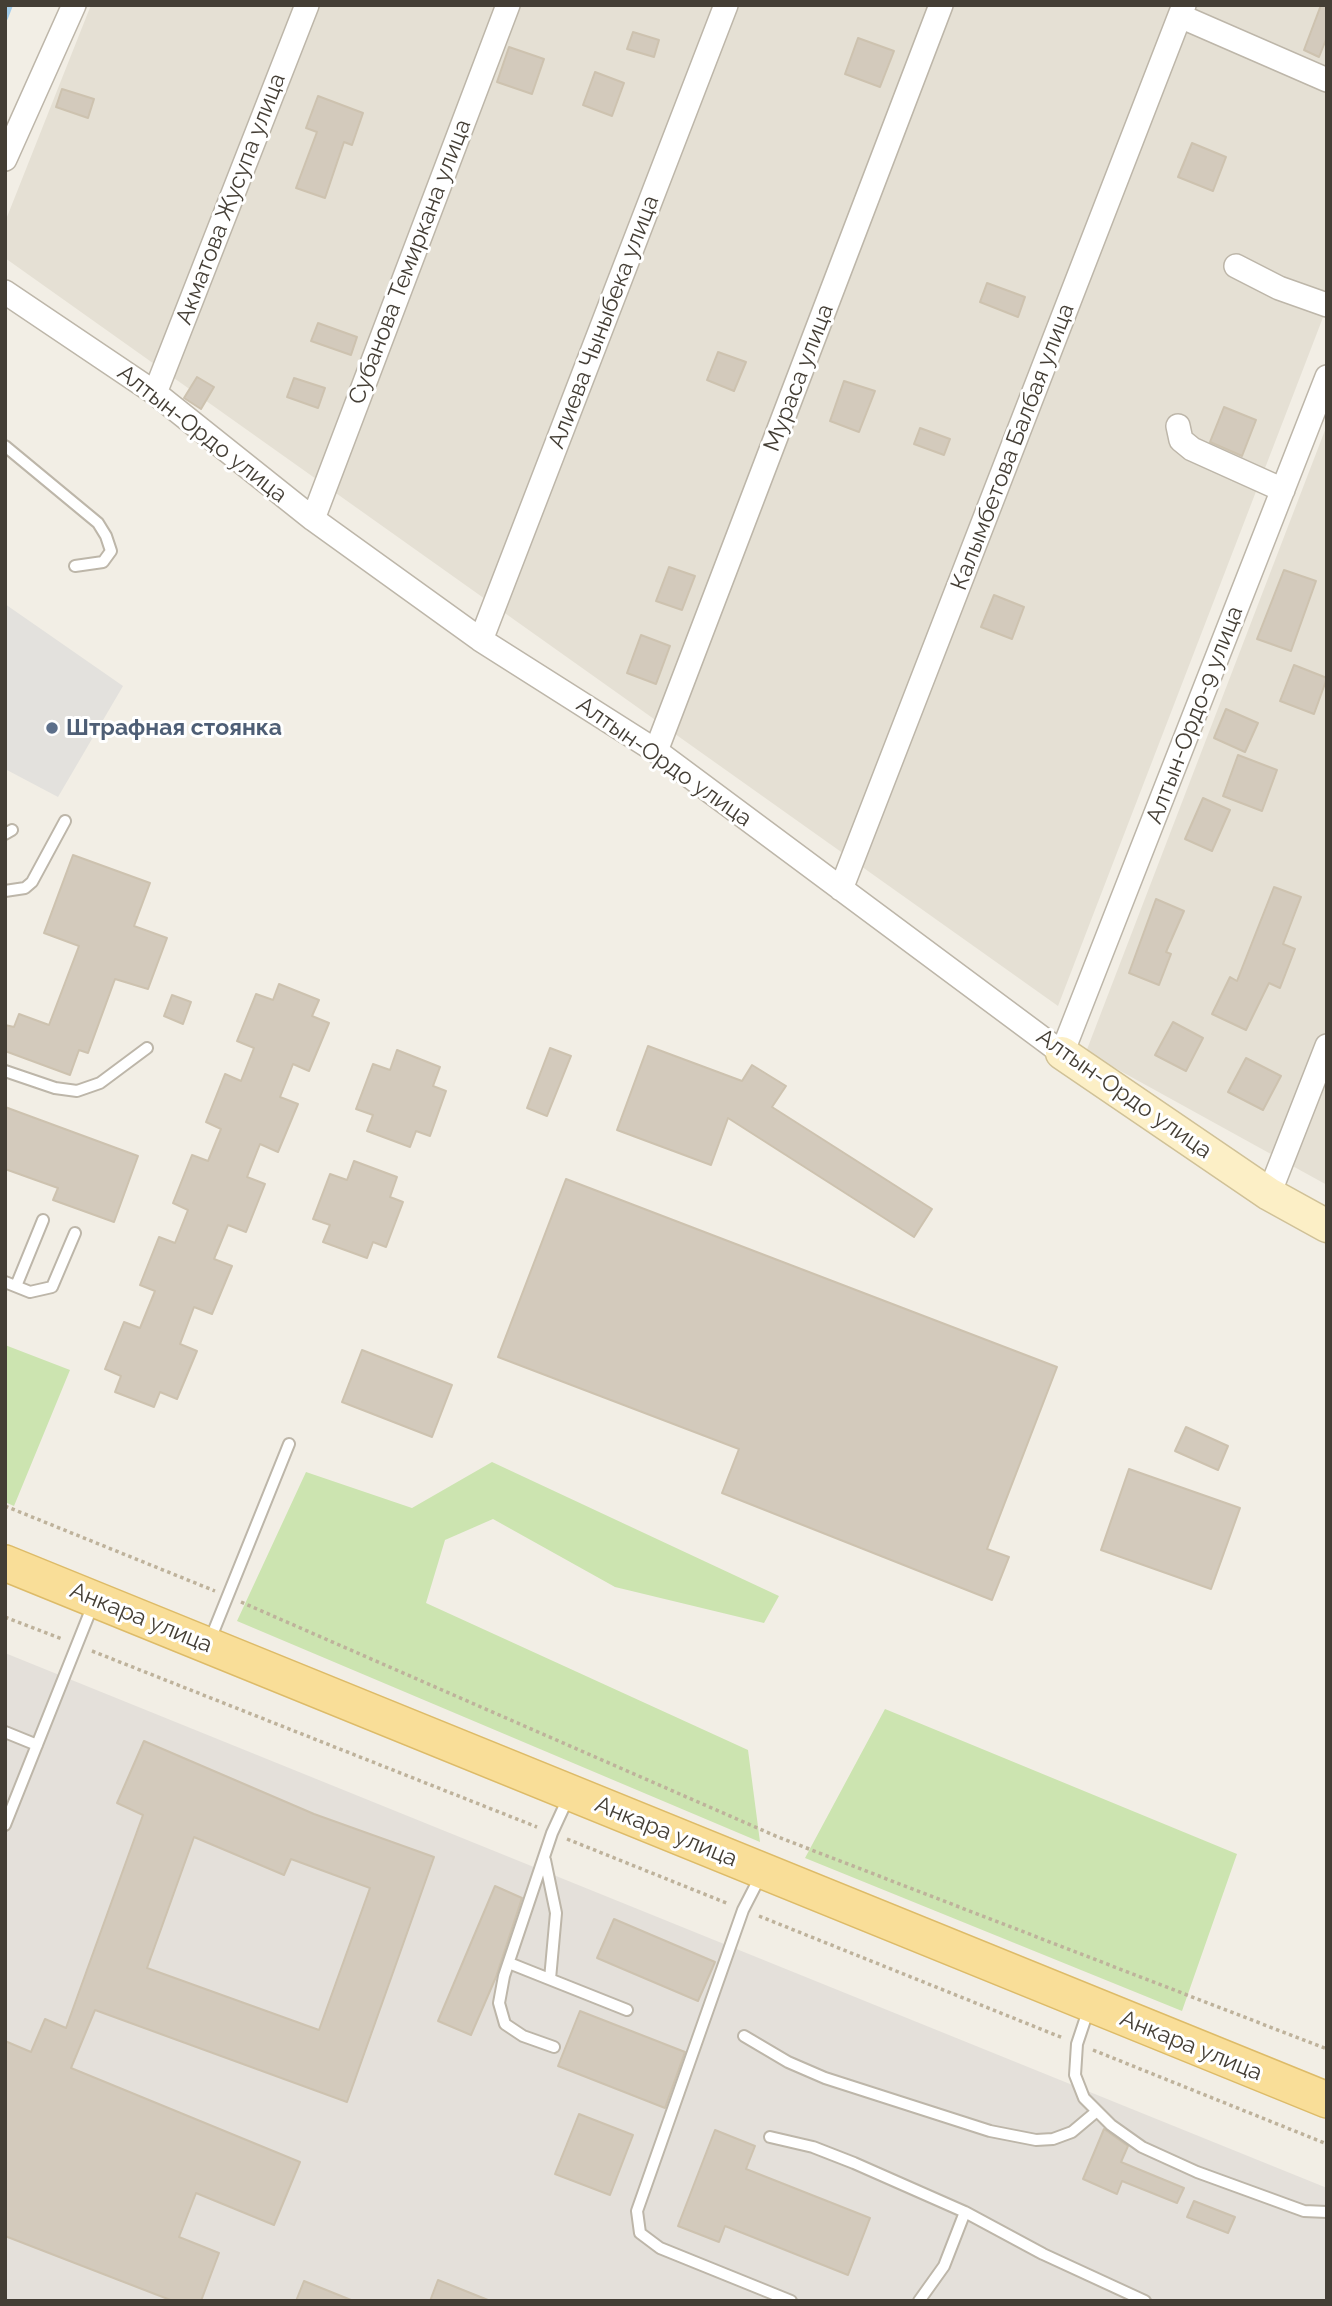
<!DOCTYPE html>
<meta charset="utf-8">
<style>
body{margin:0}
#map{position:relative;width:1332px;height:2306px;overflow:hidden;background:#f2eee5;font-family:Raleway,sans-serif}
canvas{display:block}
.frame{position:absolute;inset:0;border:7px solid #443e35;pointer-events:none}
</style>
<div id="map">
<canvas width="1332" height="2306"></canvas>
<div class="frame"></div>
</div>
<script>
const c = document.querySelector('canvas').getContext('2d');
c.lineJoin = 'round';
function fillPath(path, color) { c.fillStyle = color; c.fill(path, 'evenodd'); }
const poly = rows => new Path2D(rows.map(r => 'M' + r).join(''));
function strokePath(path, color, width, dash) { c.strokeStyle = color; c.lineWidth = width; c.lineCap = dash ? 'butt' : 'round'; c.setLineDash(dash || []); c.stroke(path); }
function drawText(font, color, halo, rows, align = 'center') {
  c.font = font + ' Raleway,sans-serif'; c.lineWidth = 6; c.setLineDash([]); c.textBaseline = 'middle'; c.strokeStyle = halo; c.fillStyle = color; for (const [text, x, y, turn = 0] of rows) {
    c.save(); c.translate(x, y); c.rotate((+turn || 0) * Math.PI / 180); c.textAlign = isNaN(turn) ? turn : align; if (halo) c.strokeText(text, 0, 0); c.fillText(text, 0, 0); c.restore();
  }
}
const residential = poly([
 [91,5,1327,5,1327,307,1058,1006,5,258,5,222],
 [1327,425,1327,1185,1086,1052]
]);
const industrial = poly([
 [5,1653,1327,2188,1327,2301,5,2301]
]);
const green = poly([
 [5,1345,70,1370,14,1506,5,1502],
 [492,1462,779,1596,764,1623,615,1587,493,1519,445,1540,426,1603,748,1750,760,1842,237,1621,306,1472,412,1508],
 [885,1709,1237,1854,1182,2011,805,1858]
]);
const parking = poly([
 [5,604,123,686,58,797,5,769]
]);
const stream = poly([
 [5,18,10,5]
]);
const building = poly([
 [1321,5,1327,5,1327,37,1319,57,1304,50,1321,5],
 [633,32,659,40,654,57,627,49,633,32],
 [858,38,894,51,880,87,845,74,858,38],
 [509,47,544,59,532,94,497,82,509,47],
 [595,72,624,83,612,116,583,105,595,72],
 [62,89,94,99,88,118,56,107,62,89],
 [318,96,363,113,352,145,344,142,325,198,296,188,317,132,306,128,318,96],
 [1192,143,1226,157,1213,191,1178,177,1192,143],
 [987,283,1025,297,1018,317,980,302,987,283],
 [318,323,357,337,351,355,311,341,318,323],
 [718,352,746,362,734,391,707,380,718,352],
 [197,377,214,387,201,409,184,398,197,377],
 [294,378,325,388,318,408,287,397,294,378],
 [844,381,875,391,859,432,830,421,844,381],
 [1224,407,1256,420,1242,456,1210,442,1224,407],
 [920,428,950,439,944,455,914,444,920,428],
 [669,567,695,576,682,610,656,601,669,567],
 [1284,570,1316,581,1291,651,1257,639,1284,570],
 [994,595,1024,607,1012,639,981,627,994,595],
 [641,635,670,646,656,684,627,673,641,635],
 [1294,665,1327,678,1314,714,1280,701,1294,665],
 [1226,709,1258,723,1245,752,1214,738,1226,709],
 [1238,755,1277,770,1262,811,1223,796,1238,755],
 [1203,798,1230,810,1212,851,1185,839,1203,798],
 [73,855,150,883,134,926,167,938,148,989,115,979,88,1053,79,1050,70,1075,5,1051,5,1025,14,1027,19,1014,49,1025,79,946,44,933,73,855],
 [1274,887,1301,897,1283,944,1295,949,1280,988,1269,983,1246,1030,1212,1014,1230,977,1237,981,1274,887],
 [1156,899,1184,911,1166,952,1171,954,1159,985,1129,973,1156,899],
 [279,984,319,1000,312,1016,329,1023,309,1071,293,1064,280,1097,298,1104,278,1152,260,1144,247,1177,265,1184,246,1232,228,1225,214,1259,232,1266,212,1314,194,1307,180,1344,197,1351,177,1399,160,1392,154,1407,115,1392,121,1376,105,1369,124,1322,140,1328,155,1291,140,1285,159,1237,175,1243,188,1210,173,1203,192,1155,208,1161,221,1129,206,1122,225,1074,241,1081,254,1048,237,1041,256,994,273,1000,279,984],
 [172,995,191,1002,183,1024,164,1016,172,995],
 [1173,1022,1203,1038,1186,1071,1155,1055,1173,1022],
 [648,1046,742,1081,752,1065,786,1086,772,1107,932,1209,914,1237,728,1118,711,1165,617,1130,648,1046],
 [550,1048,571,1056,547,1116,527,1108,550,1048],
 [397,1050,440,1067,433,1086,446,1091,430,1136,416,1131,410,1147,367,1131,373,1115,356,1109,373,1064,390,1070,397,1050],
 [1246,1058,1281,1076,1263,1110,1228,1092,1246,1058],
 [5,1107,138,1156,114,1222,53,1200,58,1188,5,1169,5,1107],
 [354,1161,397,1177,390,1197,403,1202,386,1247,373,1242,367,1258,323,1242,330,1225,313,1219,330,1174,347,1180,354,1161],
 [566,1179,1057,1367,987,1549,1009,1557,992,1600,722,1493,739,1449,498,1357,566,1179],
 [362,1350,452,1385,432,1437,342,1402,362,1350],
 [1186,1427,1228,1446,1218,1470,1175,1451,1186,1427],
 [1129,1469,1240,1508,1211,1589,1101,1550,1129,1469],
 [144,1741,314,1814,434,1857,347,2102,95,2010,71,2068,300,2162,274,2225,196,2193,179,2237,219,2253,201,2301,173,2301,5,2236,5,2041,31,2052,45,2019,66,2028,143,1815,117,1803,144,1741],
 [194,1837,284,1875,291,1859,370,1888,319,2030,147,1968,194,1837],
 [495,1886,522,1898,496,1977,471,2035,438,2021,495,1886],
 [614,1919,715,1962,698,2001,597,1958,614,1919],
 [580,2011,685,2052,665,2108,558,2066,580,2011],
 [579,2114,633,2135,610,2195,555,2174,579,2114],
 [1104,2129,1128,2146,1121,2162,1184,2188,1177,2203,1122,2181,1117,2194,1083,2179,1104,2129],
 [715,2130,755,2146,746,2169,870,2218,848,2275,725,2226,719,2242,678,2226,715,2130],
 [1194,2201,1235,2217,1228,2233,1187,2217,1194,2201],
 [438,2280,488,2300,488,2301,430,2301,438,2280],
 [304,2281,351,2300,351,2301,296,2301,304,2281]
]);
const path = poly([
 [5,1506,215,1591],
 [241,1602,778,1837,1327,2049],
 [5,1617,62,1639],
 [92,1651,537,1827],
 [567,1839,729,1904],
 [759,1916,1063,2038],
 [1093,2050,1327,2144]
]);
const lane = poly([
 [5,446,98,523,106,536,111,551,103,562,75,566],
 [5,834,12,830],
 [5,891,25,888,32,882,65,821],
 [5,1071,55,1088,77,1091,100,1083,147,1048],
 [5,1282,30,1292,52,1287,75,1233],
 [16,1286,43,1220],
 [210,1640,289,1444],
 [5,1732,37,1745],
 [5,1825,94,1602],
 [545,1860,556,1913,550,1979],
 [761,1875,743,1910,637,2211,640,2233,660,2248,791,2301],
 [509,1963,627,2010],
 [1089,2008,1077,2044,1075,2075,1084,2098,1111,2125,1142,2147,1197,2172,1304,2211,1327,2212],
 [744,2036,788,2062,825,2078,990,2131,1036,2140,1053,2139,1072,2132,1097,2111],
 [554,2047,523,2036,505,2024,499,2003,504,1976,552,1833,569,1796],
 [770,2137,813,2147,854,2163,965,2212,1043,2254,1145,2301],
 [919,2301,944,2266,965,2212]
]);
const street = poly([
 [1180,16,1327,80],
 [5,159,74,5],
 [1236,266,1279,288,1327,305],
 [5,292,155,393,313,519,481,640,656,751,1062,1053,1327,377],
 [155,393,307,5],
 [1178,426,1181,440,1192,449,1283,490],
 [313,519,508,5],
 [481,640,726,5],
 [656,751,941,5],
 [841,889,1184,5],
 [1269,1194,1327,1046]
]);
const secondary = poly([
 [1062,1053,1269,1194,1327,1226]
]);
const primary = poly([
 [5,1563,1327,2100]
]);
const markers = [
 [52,728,7,"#5c6f8a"]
];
const streetNames = [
 ["Акматова Жусупа улица",231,199,-69],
 ["Субанова Темиркана улица",410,262,-69],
 ["Алиева Чыныбека улица",604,322,-69],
 ["Мураса улица",799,378,-69],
 ["Алтын-Ордо улица",202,434,38],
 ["Калымбетова Балбая улица",1013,447,-69],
 ["Алтын-Ордо-9 улица",1195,715,-69],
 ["Алтын-Ордо улица",664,762,35],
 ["Алтын-Ордо улица",1124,1094,35],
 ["Анкара улица",141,1618,22],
 ["Анкара улица",666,1832,22],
 ["Анкара улица",1191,2046,22]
];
const serviceNames = [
 ["Штрафная стоянка",66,728]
];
fillPath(residential, '#e5e0d4');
fillPath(industrial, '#e4e0da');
fillPath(green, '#cce4b0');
fillPath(parking, '#e3e1dd');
strokePath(stream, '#a4ceec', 6);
fillPath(building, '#d3cabc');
strokePath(building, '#cdc2af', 2);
strokePath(lane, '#bdb6a9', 14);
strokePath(street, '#bdb6a9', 26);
strokePath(secondary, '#d0c197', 35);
strokePath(primary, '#ddbb68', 38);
strokePath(path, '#beb29b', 3.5, [3.5, 3.5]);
strokePath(lane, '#fff', 10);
strokePath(street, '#fff', 23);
strokePath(secondary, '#fcefc6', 32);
strokePath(primary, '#f9de98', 35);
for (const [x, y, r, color] of markers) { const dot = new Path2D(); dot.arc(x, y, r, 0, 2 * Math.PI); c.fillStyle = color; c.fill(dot); strokePath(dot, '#fff', 2.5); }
drawText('23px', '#443e35', '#fff', streetNames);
drawText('bold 23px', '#4e5e75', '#fff', serviceNames, 'left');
</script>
